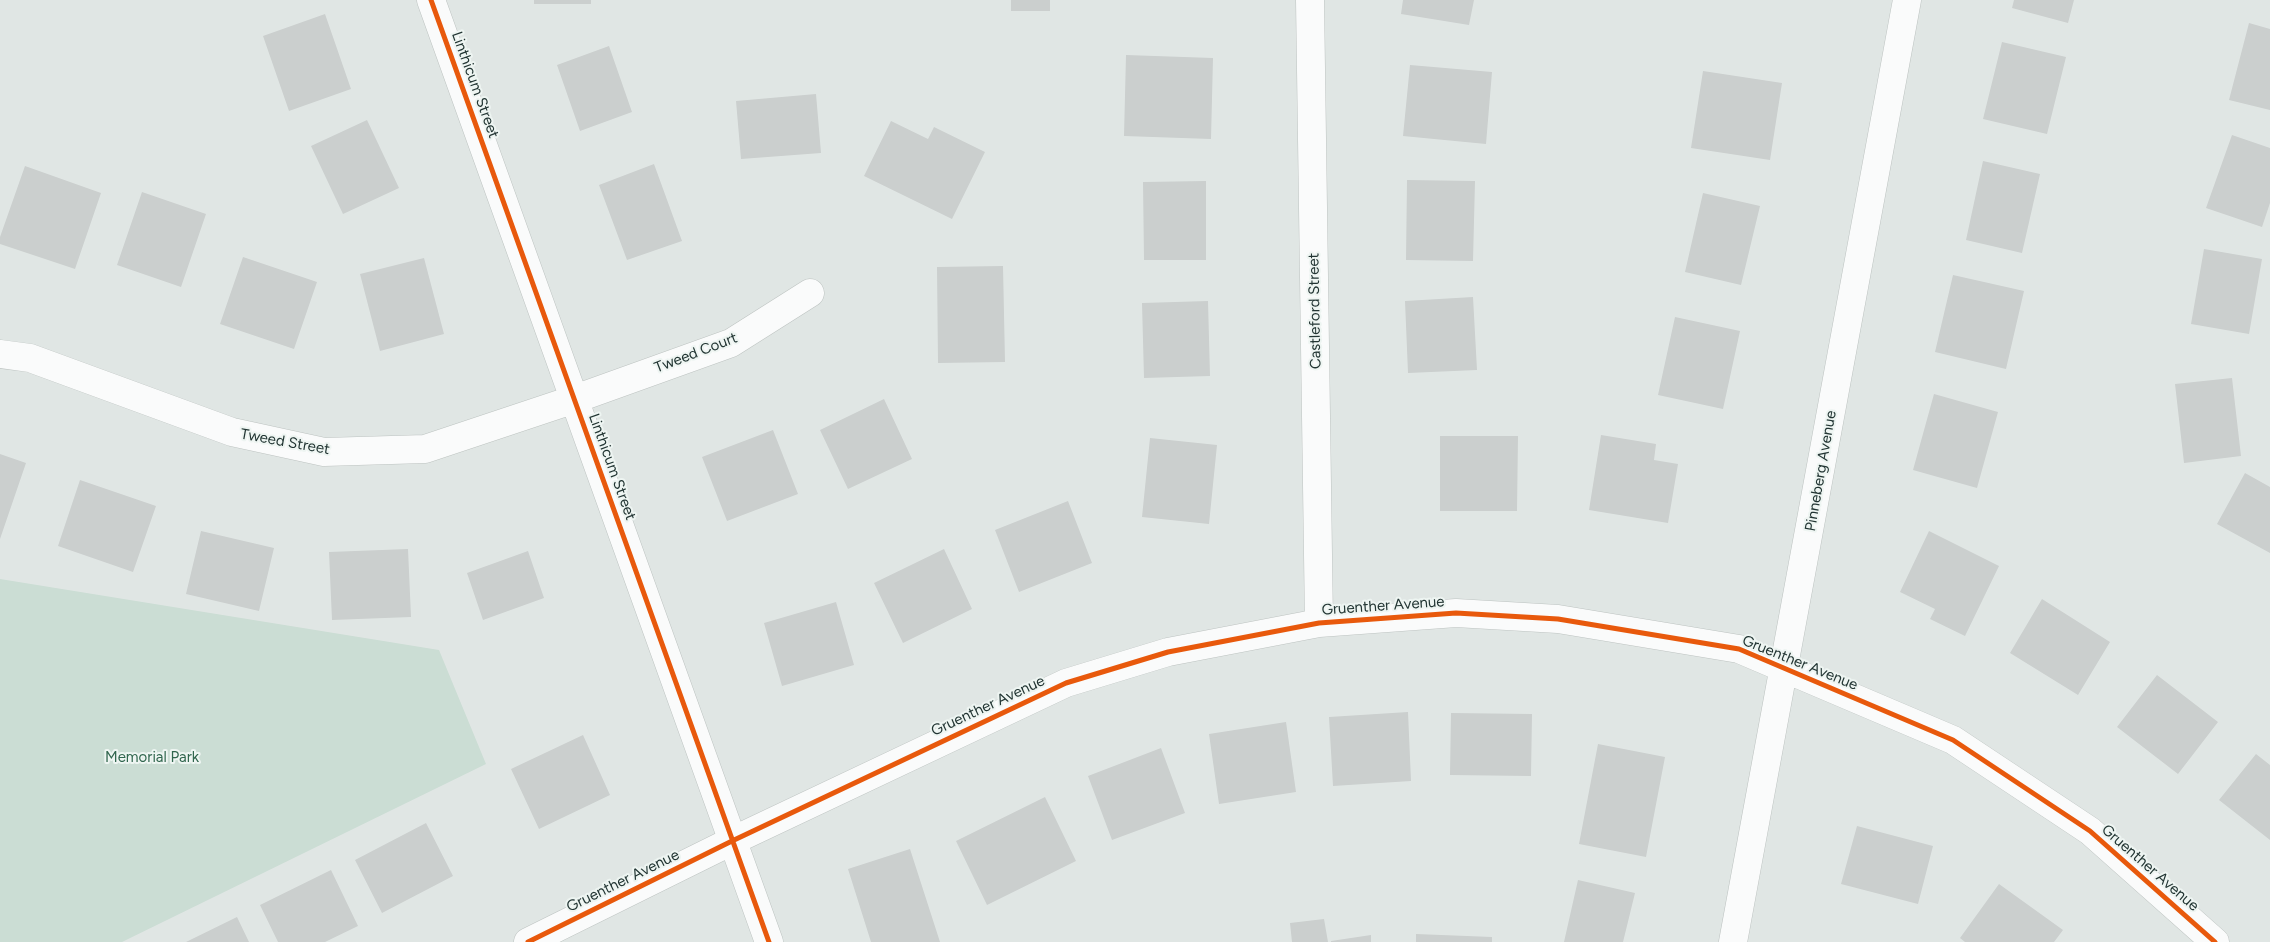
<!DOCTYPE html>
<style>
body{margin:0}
canvas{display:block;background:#e0e6e4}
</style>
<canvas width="2270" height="942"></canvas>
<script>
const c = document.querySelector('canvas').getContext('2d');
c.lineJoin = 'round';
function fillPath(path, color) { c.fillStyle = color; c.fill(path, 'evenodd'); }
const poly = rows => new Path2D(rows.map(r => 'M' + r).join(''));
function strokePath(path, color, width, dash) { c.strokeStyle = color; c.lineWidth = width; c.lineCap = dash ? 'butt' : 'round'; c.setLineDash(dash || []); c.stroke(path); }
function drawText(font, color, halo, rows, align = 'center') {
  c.font = font + ' Figtree,sans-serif'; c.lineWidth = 4; c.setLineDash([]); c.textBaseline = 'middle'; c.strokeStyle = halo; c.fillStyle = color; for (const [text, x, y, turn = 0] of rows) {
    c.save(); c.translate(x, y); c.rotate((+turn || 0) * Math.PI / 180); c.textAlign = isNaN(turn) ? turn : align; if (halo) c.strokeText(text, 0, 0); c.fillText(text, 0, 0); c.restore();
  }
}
const green = poly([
 [0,579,439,650,486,764,122,942,0,942]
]);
const building = poly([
 [534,0,591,0,591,4,534,4],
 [1011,0,1050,0,1050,11,1011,11],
 [1403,0,1474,0,1469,25,1401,14],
 [2014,0,2074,0,2068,23,2012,8],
 [325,14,351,89,289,111,263,36],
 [2249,23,2270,29,2270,110,2229,100],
 [2002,42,2066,57,2047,134,1983,119],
 [609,46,632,112,580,131,557,65],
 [1126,55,1213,58,1211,139,1124,136],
 [1410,65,1492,72,1486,144,1403,136],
 [1703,71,1782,83,1770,160,1691,148],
 [816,94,821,153,741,159,736,101],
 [367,120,399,188,343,214,311,146],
 [891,121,928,139,934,127,985,152,952,219,864,176],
 [2232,135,2270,148,2270,203,2262,227,2206,208],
 [1983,161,2040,174,2022,253,1966,240],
 [654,164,682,241,627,260,599,185],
 [25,166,101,193,75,269,0,244,0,237],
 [1407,180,1475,181,1473,261,1406,260],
 [1206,181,1206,260,1144,260,1143,182],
 [142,192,206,214,181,287,117,265],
 [1703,193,1760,206,1741,285,1685,272],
 [2204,249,2262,259,2249,334,2191,324],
 [243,257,317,282,294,349,220,324],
 [424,258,444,334,380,351,360,274],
 [1003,266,1005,362,938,363,937,267],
 [1953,275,2024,291,2006,369,1935,352],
 [1473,297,1477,370,1408,373,1405,301],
 [1208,301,1210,376,1144,378,1142,303],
 [1675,317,1740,331,1723,409,1658,395],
 [2232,378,2241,456,2184,463,2175,384],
 [1934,394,1998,412,1977,488,1913,470],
 [884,399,912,459,848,489,820,430],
 [773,430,798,494,727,521,702,457],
 [1601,435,1656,444,1654,460,1678,464,1668,523,1589,510],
 [1440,436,1518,436,1517,511,1440,511],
 [1150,438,1217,445,1209,524,1142,517],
 [0,454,26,463,0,539],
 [2245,473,2270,487,2270,553,2217,524],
 [80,480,156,506,133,572,58,546],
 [1068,501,1092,563,1019,592,995,530],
 [201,531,274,548,259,611,186,594],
 [1929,531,1999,566,1965,636,1930,619,1935,609,1900,592],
 [408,549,411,617,332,620,329,552],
 [944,549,972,609,903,643,874,583],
 [528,551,544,598,483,620,467,573],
 [2042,599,2110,642,2078,695,2010,653],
 [836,602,854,665,782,686,764,623],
 [2157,675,2218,722,2178,774,2117,727],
 [1408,712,1411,781,1333,786,1329,717],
 [1451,713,1532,714,1531,776,1450,775],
 [1286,722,1296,792,1219,804,1209,734],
 [583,735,610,795,539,829,511,769],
 [1598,744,1665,757,1646,857,1579,844],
 [1161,748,1185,813,1112,840,1088,776],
 [2256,754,2270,765,2270,840,2219,800],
 [1045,797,1076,861,987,905,956,841],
 [426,823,453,876,382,913,355,860],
 [1857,826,1933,846,1918,904,1841,884],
 [910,849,940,942,871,942,848,869],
 [331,870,358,926,325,942,278,942,260,905],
 [1578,880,1635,893,1623,942,1564,942],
 [1999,884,2063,930,2054,942,1965,942,1960,938],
 [237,917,249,942,186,942],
 [1324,919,1328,942,1292,942,1290,923],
 [1416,934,1492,937,1492,942,1416,942],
 [1371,935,1371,942,1331,942,1331,941]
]);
const minor = poly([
 [431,0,769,942],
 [1310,0,1319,623],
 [0,354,30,358,232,432,324,452,425,449,575,399,731,343,810,293],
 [528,942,732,841,1066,683,1168,652,1319,623,1456,613,1558,619,1739,649,1953,740,2090,831,2215,942],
 [1733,942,1907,0]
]);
const cycleway = poly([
 [431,0,769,942],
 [528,942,732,841,1066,683,1168,652,1319,623,1456,613,1558,619,1739,649,1953,740,2090,831,2215,942]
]);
const streetNames = [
 ["Linthicum Street",475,85,70],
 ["Castleford Street",1315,311,-91],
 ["Tweed Court",696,353,-21],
 ["Tweed Street",285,442,10],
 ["Linthicum Street",612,467,70],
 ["Pinneberg Avenue",1821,471,-80],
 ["Gruenther Avenue",1383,606,-4],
 ["Gruenther Avenue",1800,663,22],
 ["Gruenther Avenue",988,706,-25],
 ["Gruenther Avenue",2150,868,41],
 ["Gruenther Avenue",623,881,-26]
];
const parkNames = [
 ["Memorial Park",152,758]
];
fillPath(green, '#cbddd4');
fillPath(building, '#cbcfce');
strokePath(minor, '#bdc3c1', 29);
strokePath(minor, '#fafbfb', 28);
strokePath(cycleway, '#e8590c', 5);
drawText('15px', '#223533', '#eef5f2', streetNames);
drawText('15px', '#31664e', '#eef5f2', parkNames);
</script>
